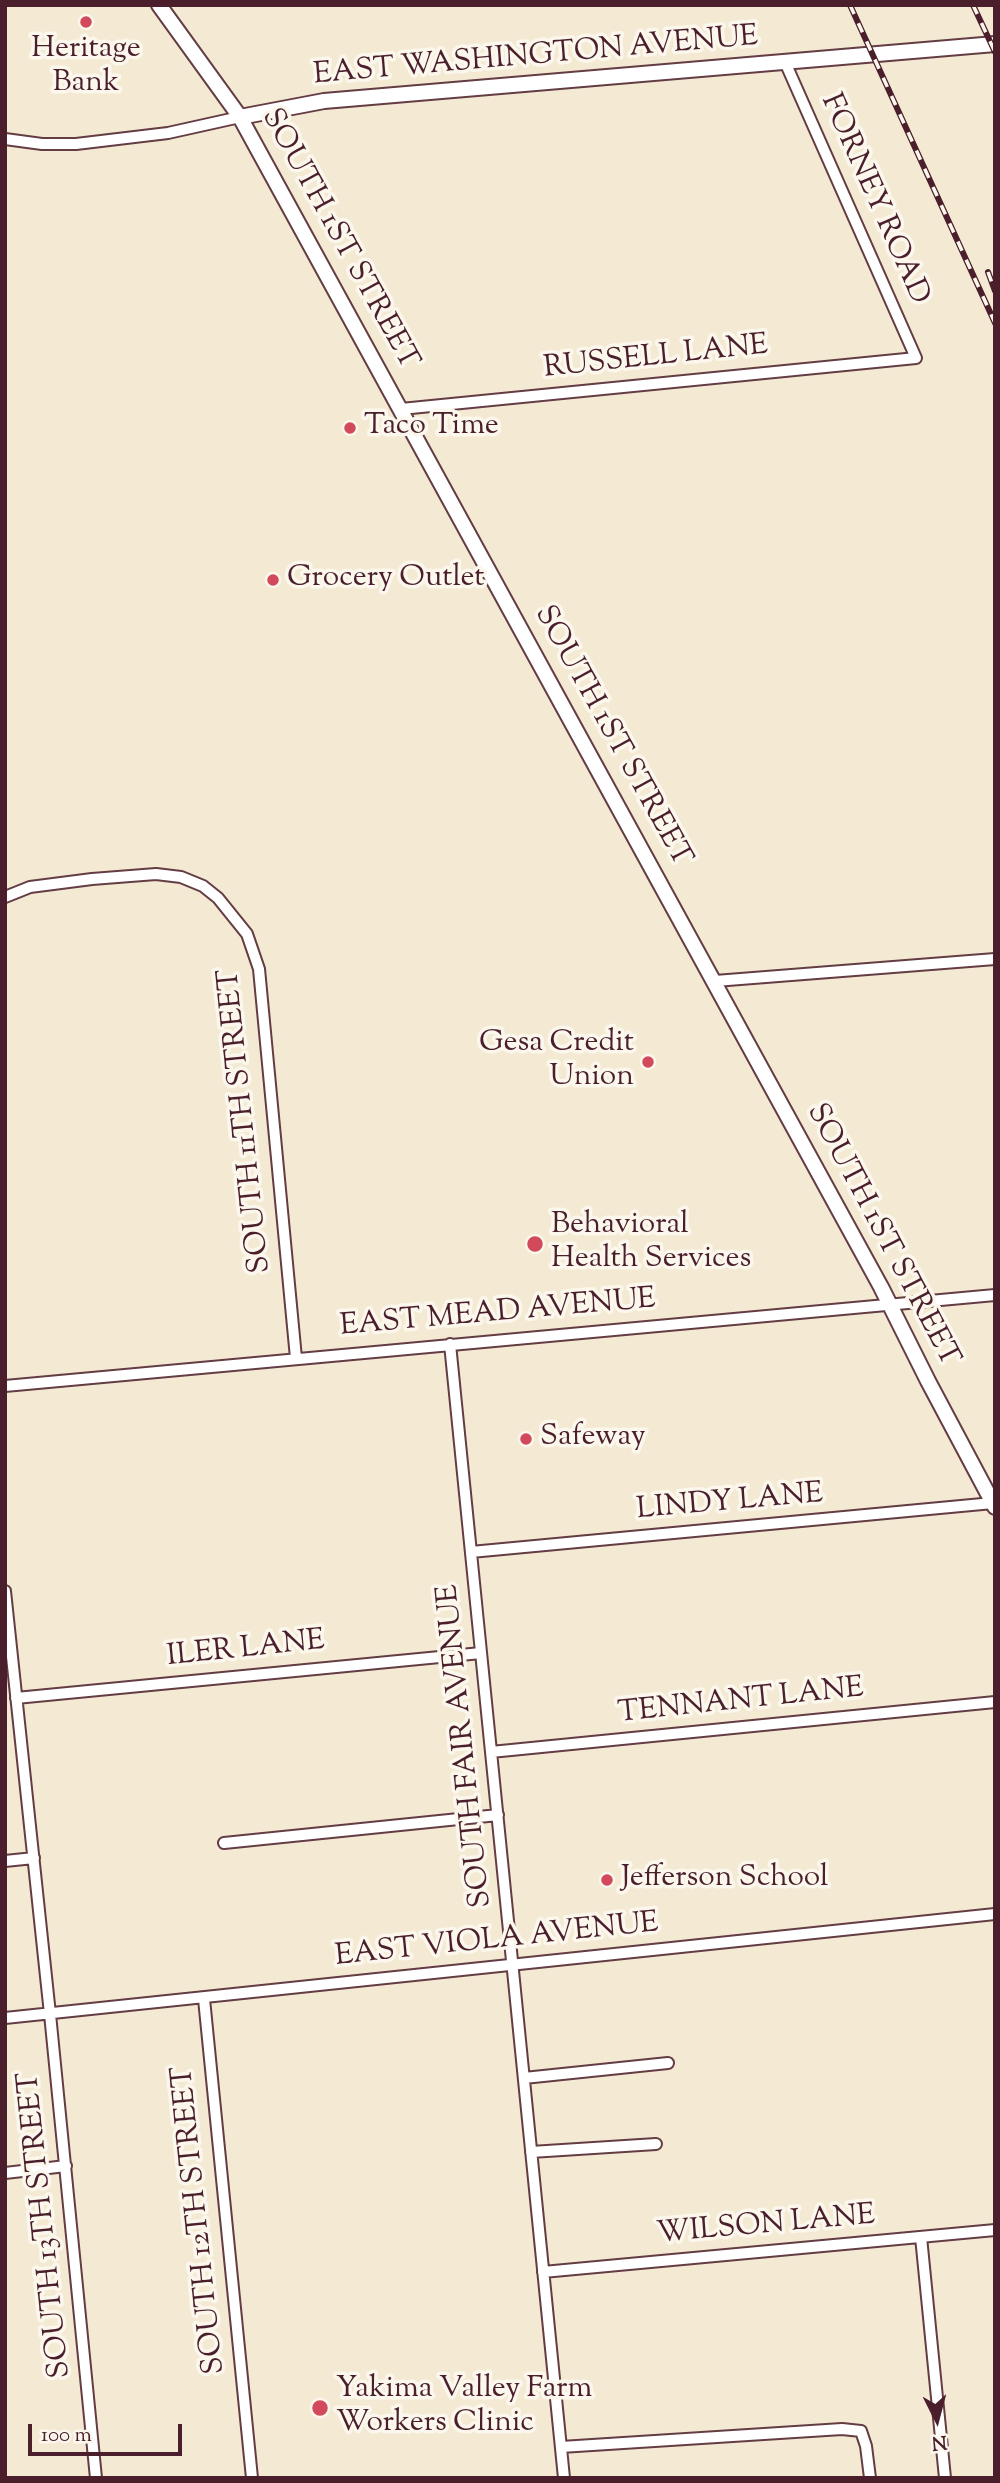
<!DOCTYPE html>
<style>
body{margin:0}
#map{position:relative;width:1000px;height:2483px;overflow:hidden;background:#f4ead3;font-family:"Sorts Mill Goudy",serif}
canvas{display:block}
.frame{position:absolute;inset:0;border:7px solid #4a1f2b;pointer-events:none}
.north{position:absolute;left:902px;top:2385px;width:70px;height:70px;-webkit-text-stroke:5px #fbf7ec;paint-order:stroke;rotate:174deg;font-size:19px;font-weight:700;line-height:28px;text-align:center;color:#4a1f2b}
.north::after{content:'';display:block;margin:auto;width:24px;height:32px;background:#4a1f2b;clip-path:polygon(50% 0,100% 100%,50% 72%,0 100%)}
.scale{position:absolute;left:28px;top:2424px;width:154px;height:32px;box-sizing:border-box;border:4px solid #4a1f2b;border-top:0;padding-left:9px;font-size:21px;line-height:24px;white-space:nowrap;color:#4a1f2b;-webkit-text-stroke:5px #fbf7ec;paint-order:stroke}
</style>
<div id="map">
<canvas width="1000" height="2483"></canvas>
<div class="frame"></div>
<div class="north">N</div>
<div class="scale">100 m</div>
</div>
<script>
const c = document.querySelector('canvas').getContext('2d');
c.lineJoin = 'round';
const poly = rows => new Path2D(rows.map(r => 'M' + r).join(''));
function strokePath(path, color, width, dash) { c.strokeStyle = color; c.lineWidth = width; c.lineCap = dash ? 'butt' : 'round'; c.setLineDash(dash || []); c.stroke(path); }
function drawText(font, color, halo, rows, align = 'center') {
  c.font = font + ' "Sorts Mill Goudy",serif'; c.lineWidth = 7; c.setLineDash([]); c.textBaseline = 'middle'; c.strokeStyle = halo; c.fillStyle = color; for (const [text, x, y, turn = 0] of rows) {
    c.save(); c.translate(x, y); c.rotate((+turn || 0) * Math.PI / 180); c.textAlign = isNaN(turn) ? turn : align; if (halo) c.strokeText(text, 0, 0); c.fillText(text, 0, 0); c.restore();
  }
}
const minor = poly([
 [5,139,42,144,76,144,168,133,240,117],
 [401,409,916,358,785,62],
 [5,897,30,887,92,879,156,874,181,877,203,886,218,898,247,934,259,969,296,1358],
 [715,981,995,959],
 [450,1344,564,2478],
 [5,1386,995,1295],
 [471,1552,993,1503],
 [5,1591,50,2014,96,2478],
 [16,1698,481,1653],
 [491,1752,995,1702],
 [224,1843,498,1815],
 [5,1861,34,1858],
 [204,1999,252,2478],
 [5,2018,995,1914],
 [524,2078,668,2063],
 [531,2152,656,2144],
 [5,2173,66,2166],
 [921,2237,945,2478],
 [543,2272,995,2230],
 [561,2447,842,2429,861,2431,866,2446,870,2478]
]);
const major = poly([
 [159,5,240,117,881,1287,928,1381,995,1507],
 [240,117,324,101,995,44]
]);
const rail = poly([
 [850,5,995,323],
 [973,5,995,52],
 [988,272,995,291]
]);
const markers = [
 [86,22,7,"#d1495b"],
 [350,428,7,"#d1495b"],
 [273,580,7,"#d1495b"],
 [648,1062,7,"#d1495b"],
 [535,1244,9,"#d1495b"],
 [526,1439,7,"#d1495b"],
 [607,1880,7,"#d1495b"],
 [320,2408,9,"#d1495b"]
];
const poiNames = [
 ["Heritage",86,51,"center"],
 ["Bank",86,85,"center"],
 ["Taco Time",364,428],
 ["Grocery Outlet",287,580],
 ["Gesa Credit",634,1045,"right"],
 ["Union",634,1079,"right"],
 ["Behavioral",551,1227],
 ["Health Services",551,1261],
 ["Safeway",540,1439],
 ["Jefferson School",621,1880],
 ["Yakima Valley Farm",336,2391],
 ["Workers Clinic",336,2425]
];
const streetNames = [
 ["EAST WASHINGTON AVENUE",536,58,-5],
 ["FORNEY ROAD",873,200,66],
 ["SOUTH 1ST STREET",338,240,61],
 ["RUSSELL LANE",656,359,-6],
 ["SOUTH 1ST STREET",611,737,61],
 ["SOUTH 11TH STREET",247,1121,-96],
 ["SOUTH 1ST STREET",881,1236,62],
 ["EAST MEAD AVENUE",498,1315,-5],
 ["LINDY LANE",730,1504,-5],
 ["ILER LANE",246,1651,-6],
 ["TENNANT LANE",741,1703,-6],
 ["SOUTH FAIR AVENUE",467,1746,-96],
 ["EAST VIOLA AVENUE",497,1942,-6],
 ["SOUTH 12TH STREET",201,2220,-96],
 ["SOUTH 13TH STREET",47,2225,-96],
 ["WILSON LANE",766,2227,-5]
];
strokePath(minor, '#643d44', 14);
strokePath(major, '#643d44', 18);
strokePath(minor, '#fff', 10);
strokePath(major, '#fff', 14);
strokePath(rail, '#4a1f2b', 6);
strokePath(rail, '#fbf7ec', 3.5, [10]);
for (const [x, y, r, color] of markers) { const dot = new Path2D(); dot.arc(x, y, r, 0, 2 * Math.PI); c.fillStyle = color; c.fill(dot); strokePath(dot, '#fbf7ec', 2.5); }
drawText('30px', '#4a1f2b', '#fbf7ec', poiNames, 'left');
drawText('30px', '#4a1f2b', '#fbf7ec', streetNames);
</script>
